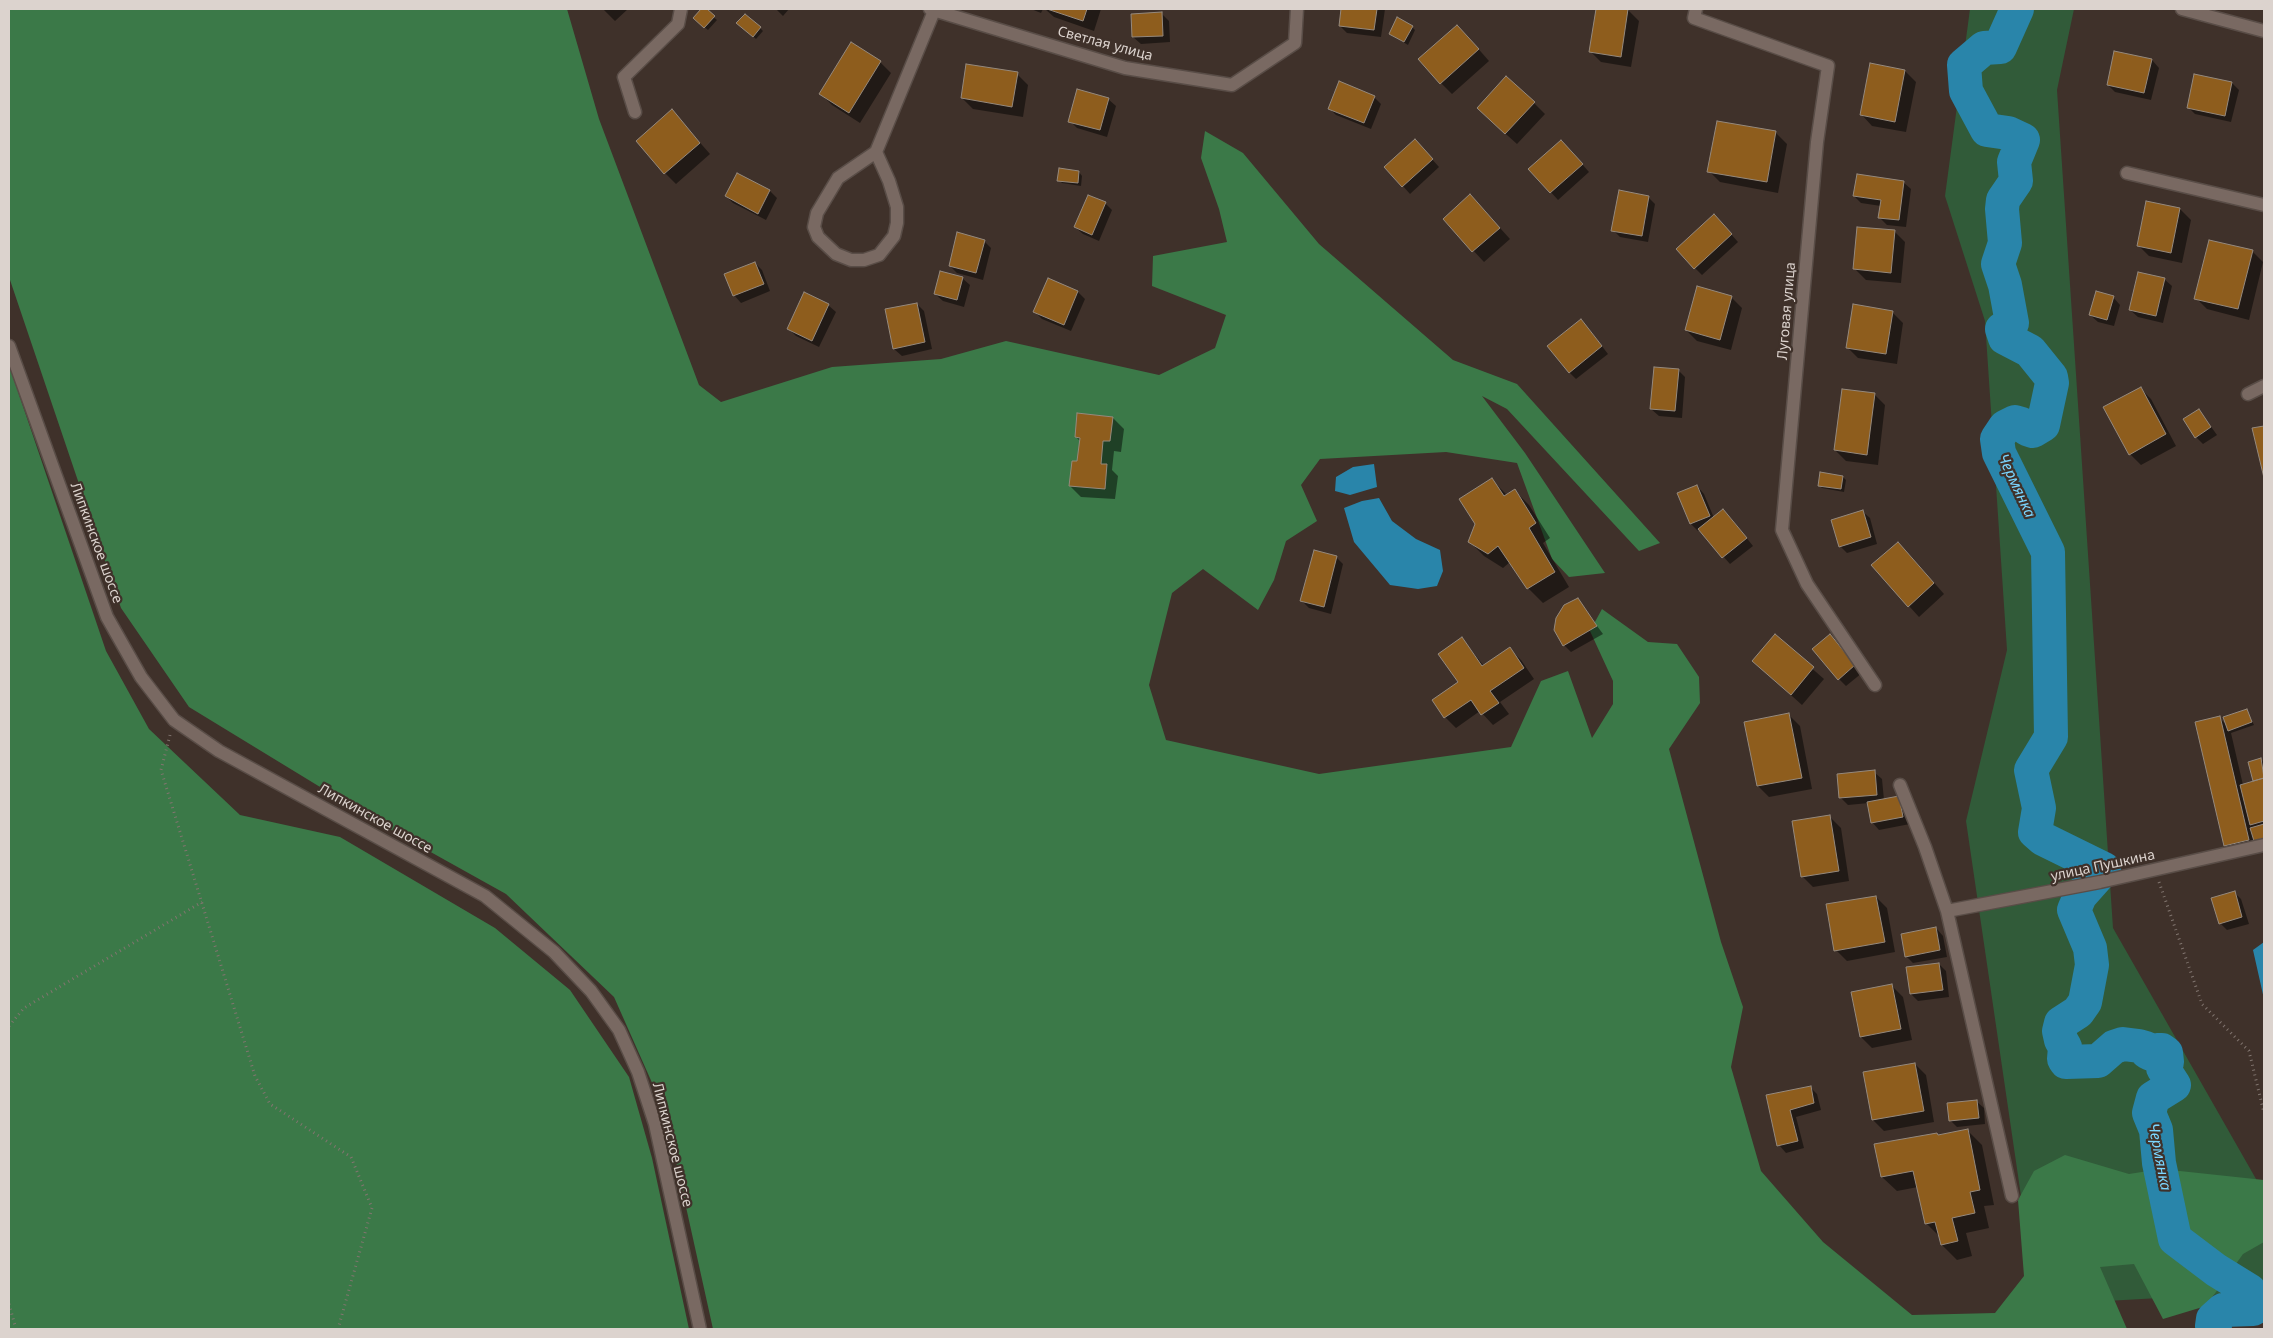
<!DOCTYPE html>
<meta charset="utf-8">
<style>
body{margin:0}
#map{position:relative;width:2273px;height:1338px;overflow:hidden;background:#3f312a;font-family:"Noto Sans",sans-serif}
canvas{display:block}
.frame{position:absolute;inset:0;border:10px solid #dcd3ce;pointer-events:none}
</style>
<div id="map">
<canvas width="2273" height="1338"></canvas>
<div class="frame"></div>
</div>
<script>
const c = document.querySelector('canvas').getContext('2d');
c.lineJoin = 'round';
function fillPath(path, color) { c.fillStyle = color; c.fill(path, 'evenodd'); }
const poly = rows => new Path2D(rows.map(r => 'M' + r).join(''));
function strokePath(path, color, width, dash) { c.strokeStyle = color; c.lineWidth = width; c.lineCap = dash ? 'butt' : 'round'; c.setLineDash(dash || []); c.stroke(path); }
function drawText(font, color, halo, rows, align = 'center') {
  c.font = font + ' "Noto Sans",sans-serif'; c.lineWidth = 4.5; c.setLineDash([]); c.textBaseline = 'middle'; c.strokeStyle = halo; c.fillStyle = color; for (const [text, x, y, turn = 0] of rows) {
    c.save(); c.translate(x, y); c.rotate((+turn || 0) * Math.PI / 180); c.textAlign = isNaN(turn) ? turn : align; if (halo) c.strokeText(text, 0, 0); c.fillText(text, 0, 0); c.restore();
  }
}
const green = poly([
 [1970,9,2074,9,2057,90,2113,928,2264,1193,2264,1292,2037,1305,1966,821,2007,650,1985,321,1945,196]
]);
const forest = poly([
 [9,9,567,9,599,119,699,385,721,402,832,367,941,359,1006,341,1159,375,1215,348,1226,315,1152,286,1153,256,1227,242,1219,209,1201,158,1205,131,1243,153,1319,244,1453,360,1517,384,1660,543,1639,551,1507,409,1482,396,1525,453,1605,573,1569,577,1552,559,1517,463,1446,452,1320,459,1301,485,1317,521,1286,541,1274,580,1258,610,1203,569,1172,593,1149,685,1166,740,1319,774,1511,747,1541,681,1568,671,1592,738,1613,704,1613,681,1590,631,1602,609,1648,642,1677,644,1699,677,1700,703,1669,749,1721,942,1743,1007,1731,1067,1761,1171,1823,1242,1912,1315,1995,1313,2024,1276,2018,1200,2034,1171,2065,1155,2129,1174,2161,1169,2264,1180,2264,1242,2243,1254,2206,1306,2163,1319,2134,1264,2100,1267,2127,1329,713,1329,665,1112,614,997,506,894,384,826,189,707,121,608,9,277],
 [9,365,106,651,149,729,240,815,340,837,495,928,570,990,629,1077,652,1158,689,1329,9,1329]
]);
const water = poly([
 [1374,464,1377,487,1350,495,1335,491,1336,477,1353,467],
 [1379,498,1392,521,1416,539,1440,550,1443,571,1437,586,1418,589,1390,585,1354,542,1344,508,1362,501],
 [2264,942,2264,999,2253,950]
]);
const shadow = poly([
 [603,9,628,9,615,21],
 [703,9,717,20,708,30,694,18],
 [776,9,789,9,783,16],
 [1031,9,1043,9,1041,13],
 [1045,9,1101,9,1094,31,1054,17],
 [1342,9,1385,9,1381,37,1347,33,1340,26],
 [1597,9,1628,10,1639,21,1631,67,1601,62,1590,51],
 [1162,14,1169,21,1170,42,1141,44,1133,37],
 [738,23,760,28,763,31,756,39],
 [1412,27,1415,30,1408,45,1390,34],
 [1468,37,1489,61,1452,94,1441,83],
 [2152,60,2159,68,2151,100,2115,92,2108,85],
 [880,62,891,73,860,123,832,105,821,94],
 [1905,71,1916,82,1906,132,1872,126,1861,114],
 [1017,74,1028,85,1023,117,973,109,962,98],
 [2232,83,2239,90,2231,122,2195,114,2188,107],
 [1374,97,1381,104,1371,129,1336,115,1329,108],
 [1108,99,1116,106,1107,137,1077,128,1070,121],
 [1534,103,1545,114,1517,144,1489,119],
 [672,111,710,154,676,184,665,173],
 [1776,133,1787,144,1778,193,1720,182,1709,171],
 [1422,148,1439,167,1410,194,1386,167],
 [1568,148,1589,172,1558,200,1530,169],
 [1079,172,1082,176,1081,186,1062,183,1059,180],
 [737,175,770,191,777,198,766,220,733,203,726,196],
 [1903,182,1911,189,1906,227,1887,225,1880,218,1881,206,1861,203,1854,196],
 [1648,197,1655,204,1648,242,1620,237,1613,230],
 [1105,203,1112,210,1099,241,1083,234,1075,227],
 [1481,207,1510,239,1484,262,1444,219],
 [2180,209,2191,220,2182,263,2149,256,2138,245],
 [1721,223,1738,242,1702,275,1695,268],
 [1894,231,1905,242,1901,283,1866,280,1855,269],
 [984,241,991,248,983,280,957,273,950,266],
 [2252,251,2263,262,2249,320,2207,309,2196,298],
 [755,263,762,270,770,291,741,303,734,295],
 [962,278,970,285,964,307,943,301,935,294],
 [1048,279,1078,292,1085,299,1071,331,1042,319,1035,312],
 [2164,279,2172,286,2163,323,2138,317,2130,310],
 [1731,297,1742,308,1731,350,1697,341,1686,330],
 [2113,297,2120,305,2114,326,2098,322,2090,315],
 [917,304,924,311,932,349,902,356,894,349,886,310],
 [828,305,836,312,819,347,796,336,789,329],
 [1892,312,1903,323,1897,364,1858,358,1847,347],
 [1588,328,1608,354,1576,379,1569,372],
 [1678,370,1685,377,1682,418,1659,416,1651,409],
 [2140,388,2151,399,2176,446,2141,465,2130,454],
 [1874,394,1885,405,1878,465,1846,461,1835,450],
 [2199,410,2217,435,2203,444,2196,437],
 [1113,418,1124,429,1121,452,1114,451,1112,470,1118,476,1115,499,1081,497,1070,486,1078,463,1081,442,1076,437],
 [1821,474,1843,477,1846,480,1844,492,1822,488,1819,485],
 [1492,480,1507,495,1514,490,1529,505,1550,538,1543,543,1569,587,1543,603,1528,588,1510,562,1503,568,1484,556,1469,541],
 [1697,486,1704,494,1714,518,1730,517,1753,546,1730,564,1700,530,1698,531,1691,524],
 [1862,511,1870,518,1877,544,1847,553,1840,546],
 [1909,554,1944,594,1919,617,1909,606],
 [1336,557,1343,564,1331,614,1309,608,1302,601],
 [1577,599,1603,634,1571,652,1564,645],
 [1775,636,1824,679,1802,705,1753,661],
 [1830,636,1862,673,1846,686,1839,679],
 [1462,639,1484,666,1510,649,1521,660,1534,679,1500,702,1509,714,1493,725,1480,711,1456,728,1445,717,1459,683],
 [2247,711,2254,725,2231,733,2243,785,2255,782,2250,762,2261,760,2264,763,2264,846,2236,857,2225,846,2219,718,2228,726],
 [1789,715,1800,726,1812,789,1769,797,1758,786,1746,723],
 [1874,772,1882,779,1884,800,1899,797,1910,824,1879,830,1872,822,1869,803,1848,805,1841,798],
 [1830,817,1841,828,1849,881,1813,887,1802,876],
 [2234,892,2241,899,2249,924,2227,930,2220,923],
 [1876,897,1887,908,1895,952,1847,961,1836,950],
 [1936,928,1943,936,1947,957,1913,963,1906,956],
 [1939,964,1946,971,1949,997,1918,1001,1911,994],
 [1892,986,1903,997,1912,1040,1872,1048,1861,1037],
 [1915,1064,1926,1075,1934,1122,1884,1131,1873,1120],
 [1810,1087,1817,1094,1821,1110,1796,1117,1804,1148,1786,1153,1779,1145,1768,1096],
 [1976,1101,1984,1108,1985,1124,1957,1127,1950,1120],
 [1968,1131,1982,1145,1994,1205,1984,1206,1989,1228,1966,1233,1972,1256,1957,1260,1942,1245,1940,1237,1926,1223,1918,1187,1897,1191,1882,1177,1939,1136]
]);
const river = poly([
 [2017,9,2000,47,1984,48,1964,65,1966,91,1987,130,2008,133,2023,140,2014,162,2016,181,2003,200,2002,209,2005,243,1998,264,2005,285,2012,323,2002,329,2005,338,2030,351,2051,377,2052,383,2043,425,2033,431,2027,429,2022,424,2015,422,2005,427,1997,439,1999,453,2048,552,2051,737,2031,770,2039,808,2035,832,2043,839,2104,869,2080,896,2074,910,2090,948,2092,965,2085,1002,2078,1012,2061,1023,2059,1031,2061,1040,2065,1047,2064,1059,2066,1062,2098,1061,2114,1047,2123,1044,2139,1046,2146,1048,2147,1052,2151,1054,2157,1050,2162,1050,2166,1053,2167,1062,2163,1068,2174,1085,2153,1098,2149,1113,2156,1130,2159,1163,2175,1239,2216,1270,2250,1291,2256,1303,2253,1309,2223,1310,2213,1319,2212,1326,2215,1329]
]);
const building = poly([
 [701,9,707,9,715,16,704,28,693,18,701,9],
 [1047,9,1087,9,1083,21,1047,9],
 [1341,9,1377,9,1374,30,1339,26,1341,9],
 [1596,9,1628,9,1621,57,1589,52,1596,9],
 [1162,12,1163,36,1132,37,1131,14,1162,12],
 [745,14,761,27,753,37,736,23,745,14],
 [1397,17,1413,26,1404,42,1389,34,1397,17],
 [1457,25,1479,49,1440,84,1418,59,1457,25],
 [851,42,881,61,849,113,819,94,851,42],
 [2114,51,2152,59,2144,93,2107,85,2114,51],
 [1870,63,1905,70,1895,122,1860,115,1870,63],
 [966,64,1018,72,1012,107,961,98,966,64],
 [2194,74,2232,82,2225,116,2187,108,2194,74],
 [1506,76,1535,102,1505,134,1477,108,1506,76],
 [1339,81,1375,96,1364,123,1328,109,1339,81],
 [1077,89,1109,98,1100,130,1068,122,1077,89],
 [672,109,700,143,664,174,636,141,672,109],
 [1717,121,1776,131,1767,182,1707,172,1717,121],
 [1415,139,1433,159,1402,187,1384,167,1415,139],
 [1561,140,1583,164,1550,193,1528,169,1561,140],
 [1059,168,1079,171,1078,183,1057,181,1059,168],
 [737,173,770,190,758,214,725,196,737,173],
 [1857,174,1904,181,1899,220,1878,218,1881,200,1853,196,1857,174],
 [1619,190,1649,196,1642,236,1611,231,1619,190],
 [1470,194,1500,228,1472,252,1443,219,1470,194],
 [1088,195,1106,202,1092,235,1074,227,1088,195],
 [2146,201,2180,208,2171,253,2137,246,2146,201],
 [1714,214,1732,234,1694,269,1676,249,1714,214],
 [1857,227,1895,230,1891,273,1853,269,1857,227],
 [957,232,985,240,976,273,949,266,957,232],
 [2209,240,2253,250,2238,309,2194,299,2209,240],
 [755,262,764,284,733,296,724,274,755,262],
 [940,271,963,277,957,300,934,294,940,271],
 [2138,272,2165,278,2156,316,2129,310,2138,272],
 [1048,278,1078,291,1064,325,1033,312,1048,278],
 [1697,286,1732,296,1720,340,1685,330,1697,286],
 [2096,291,2114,296,2107,320,2089,315,2096,291],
 [804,292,829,304,812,341,787,329,804,292],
 [917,303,925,342,893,349,885,309,917,303],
 [1853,304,1893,311,1886,354,1846,348,1853,304],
 [1581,319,1602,346,1569,373,1547,346,1581,319],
 [1654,367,1679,369,1675,411,1650,409,1654,367],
 [2141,387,2166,434,2129,455,2103,407,2141,387],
 [1842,389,1875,393,1867,455,1834,450,1842,389],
 [2199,409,2211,427,2195,438,2183,419,2199,409],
 [1077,413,1113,417,1110,441,1103,441,1101,464,1107,464,1105,489,1069,486,1072,461,1077,461,1080,438,1075,437,1077,413],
 [2264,426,2264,478,2252,428,2264,426],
 [1820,472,1843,476,1841,489,1818,486,1820,472],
 [1492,478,1504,496,1515,489,1536,523,1529,528,1555,572,1527,589,1498,546,1488,554,1468,542,1475,524,1459,499,1492,478],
 [1697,485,1710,516,1690,524,1677,493,1697,485],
 [1723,509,1747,538,1722,558,1698,529,1723,509],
 [1863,510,1871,537,1839,547,1831,520,1863,510],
 [1898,542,1934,583,1908,607,1871,565,1898,542],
 [1314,550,1337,556,1324,607,1300,601,1314,550],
 [1578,598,1597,626,1563,646,1554,630,1556,618,1564,605,1578,598],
 [1775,634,1814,667,1791,695,1752,661,1775,634],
 [1830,634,1855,665,1838,680,1812,649,1830,634],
 [1462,637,1482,666,1510,647,1524,668,1490,691,1499,703,1481,715,1471,700,1444,718,1432,700,1458,682,1438,654,1462,637],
 [2247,709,2252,722,2228,731,2223,717,2247,709],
 [1789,713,1802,778,1757,786,1744,722,1789,713],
 [2220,716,2249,840,2224,846,2195,722,2220,716],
 [2261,758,2264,778,2253,781,2248,762,2261,758],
 [1875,770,1877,795,1839,798,1837,774,1875,770],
 [2264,778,2264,821,2250,825,2240,785,2264,778],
 [1899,796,1903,817,1871,823,1867,802,1899,796],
 [1830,815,1839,871,1801,877,1792,821,1830,815],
 [2264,824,2264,838,2254,841,2250,828,2264,824],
 [2235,891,2242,917,2219,924,2211,898,2235,891],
 [1876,896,1885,942,1834,951,1826,904,1876,896],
 [1936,927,1940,950,1905,957,1901,934,1936,927],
 [1939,963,1943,990,1910,994,1906,967,1939,963],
 [1892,984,1901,1029,1860,1037,1851,992,1892,984],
 [1915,1063,1924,1111,1872,1120,1863,1072,1915,1063],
 [1811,1086,1814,1103,1790,1110,1798,1141,1777,1146,1766,1095,1811,1086],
 [1977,1100,1979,1118,1949,1121,1947,1103,1977,1100],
 [1968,1129,1980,1190,1970,1192,1975,1213,1952,1218,1958,1241,1941,1245,1935,1222,1925,1224,1913,1171,1881,1177,1874,1144,1937,1133,1938,1135,1968,1129]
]);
const path = poly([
 [170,735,161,770,255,1076,270,1104,351,1157,372,1208,338,1329],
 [2159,882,2202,1004,2249,1051,2264,1113],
 [9,1026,24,1008,202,902],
 [9,1304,16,1329]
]);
const minor = poly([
 [930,9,1125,68,1232,85,1295,43,1297,9],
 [1696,9,1694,18,1828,66,1817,142,1782,530,1807,584,1875,685],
 [2182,9,2264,31],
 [635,112,624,77,678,24,681,9],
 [876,152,889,181,897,207,897,223,894,236,879,255,864,260,851,260,836,254,818,237,814,227,817,213,838,178,876,152,934,11],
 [2127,173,2264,205],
 [9,346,107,617,141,677,174,720,219,751,485,896,554,952,591,991,619,1030,638,1072,655,1124,700,1329],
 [2248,394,2264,386],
 [1900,785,1925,847,1947,911,2012,1196],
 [1947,911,2100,882,2264,845]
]);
const streetNames = [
 ["Светлая улица",1105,44,15],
 ["Луговая улица",1787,311,-85],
 ["Липкинское шоссе",96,543,70],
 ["Липкинское шоссе",375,819,29],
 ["улица Пушкина",2103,866,-12],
 ["Липкинское шоссе",672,1145,76]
];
const waterNames = [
 ["Чермянка",2016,486,65],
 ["Чермянка",2159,1157,79]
];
fillPath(green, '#315b39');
fillPath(forest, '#3b7948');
fillPath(water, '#2985aa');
fillPath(shadow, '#0007');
strokePath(river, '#2985aa', 34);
fillPath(building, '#8e5d1d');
strokePath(building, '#95897d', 1);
strokePath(minor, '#594d47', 15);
strokePath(path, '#81756f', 3, [1, 4]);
strokePath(minor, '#796962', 12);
drawText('14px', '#dcd3ce', '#3f312a', streetNames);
drawText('italic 15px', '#7bd6ff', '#3f312a', waterNames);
</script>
